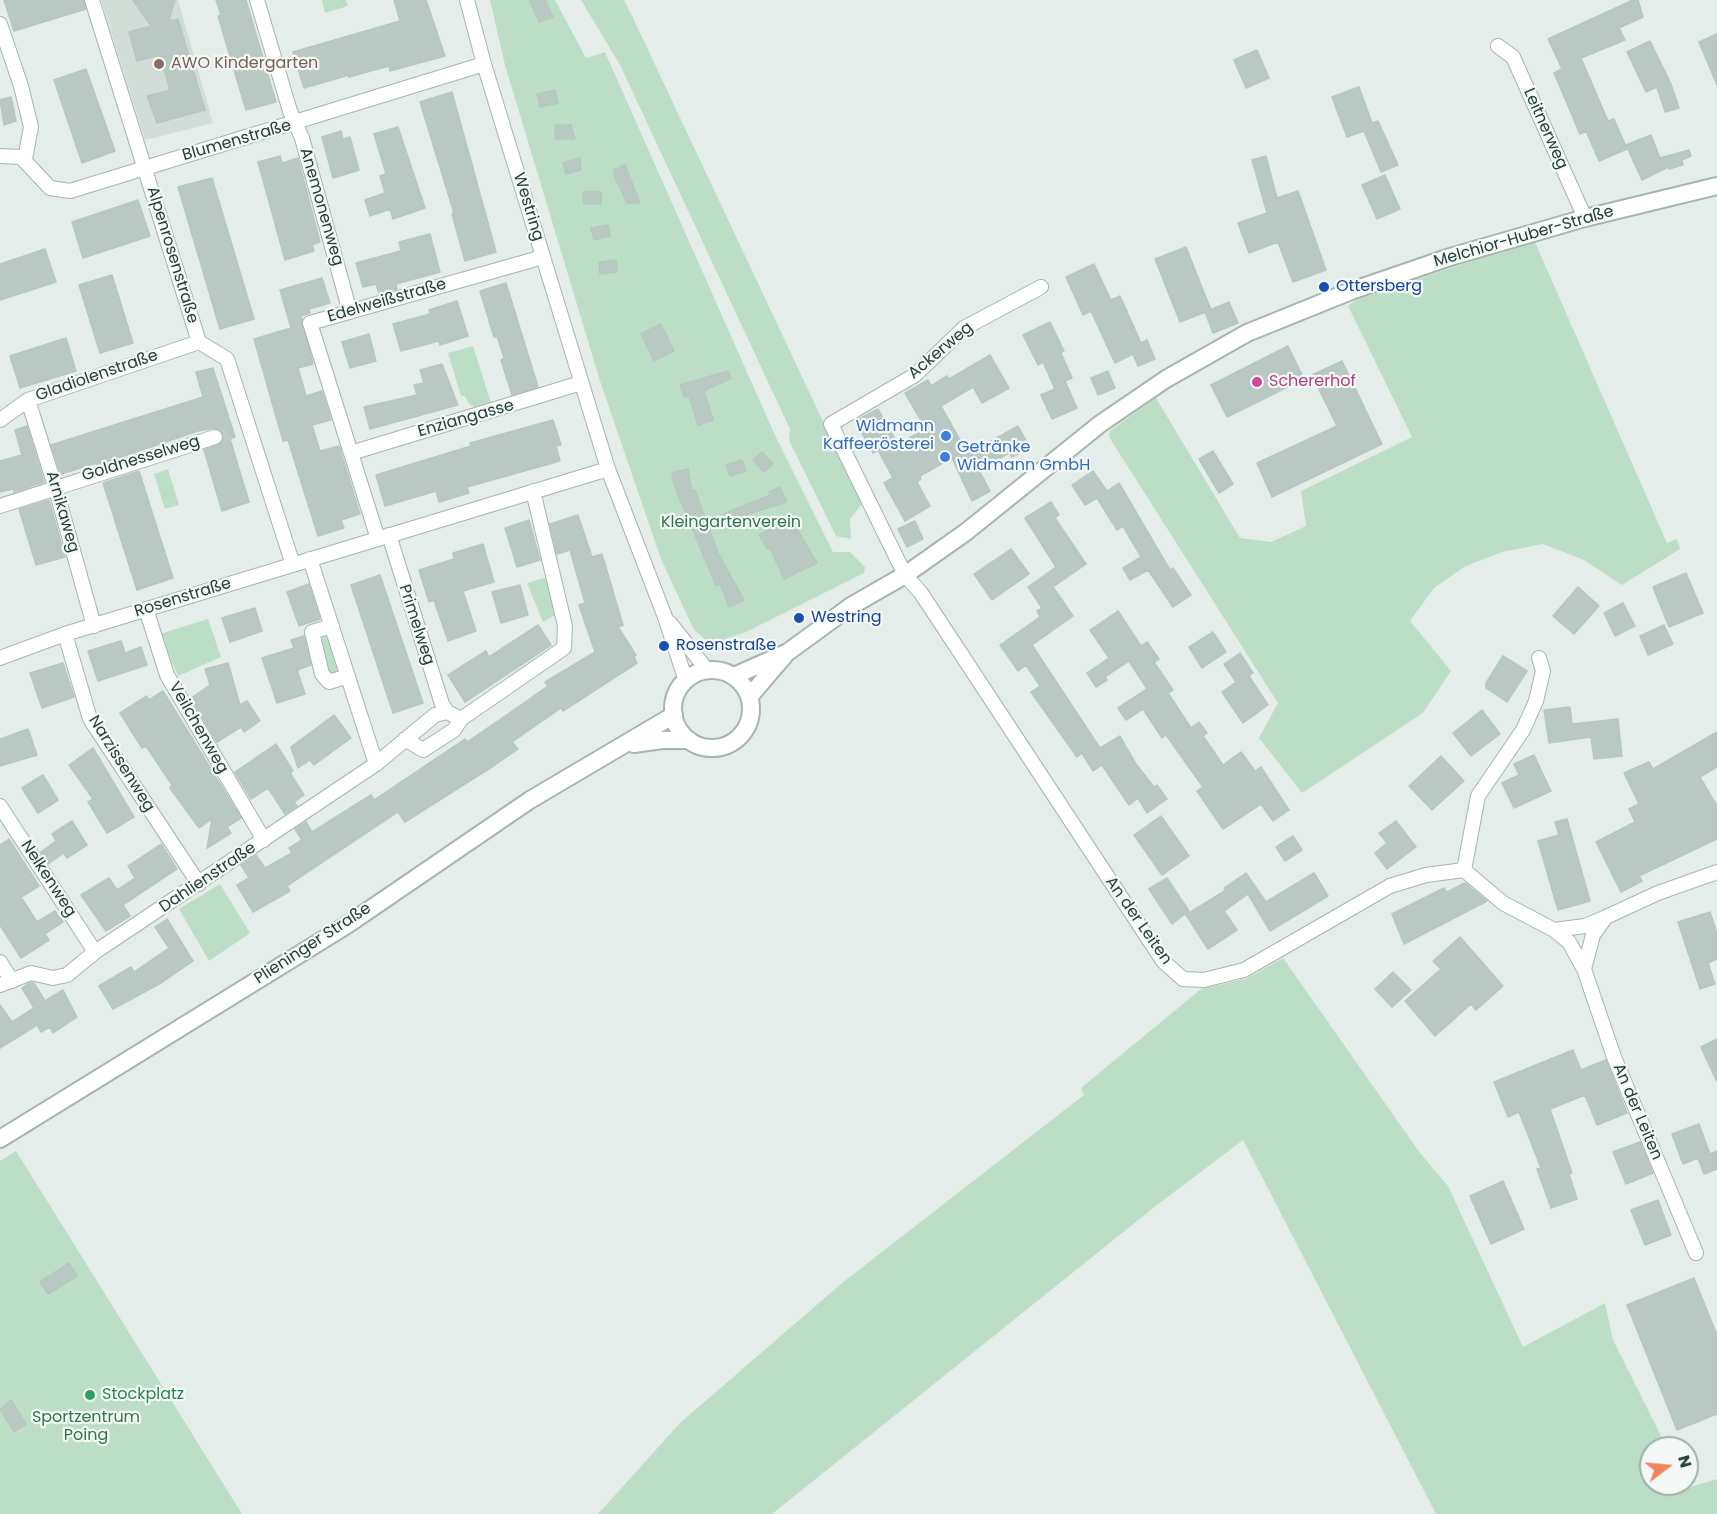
<!DOCTYPE html>
<meta charset="utf-8">
<style>
body{margin:0}
#map{position:relative;width:1717px;height:1514px;overflow:hidden;background:#e4ede9;font-family:Poppins,sans-serif}
canvas{display:block}
.north{position:absolute;left:1639px;top:1436px;width:60px;height:60px;box-sizing:border-box;background:#f4f9f7;border:2px solid #a0afab;border-radius:50%;rotate:74deg;font-size:16px;font-weight:700;line-height:24px;text-align:center;color:#233f38}
.north::after{content:'';display:block;margin:auto;width:21px;height:27px;background:#f0855e;clip-path:polygon(50% 0,100% 100%,50% 72%,0 100%)}
</style>
<div id="map">
<canvas width="1717" height="1514"></canvas>
<div class="north">N</div>
</div>
<script>
const c = document.querySelector('canvas').getContext('2d');
c.lineJoin = 'round';
function fillPath(path, color) { c.fillStyle = color; c.fill(path, 'evenodd'); }
const poly = rows => new Path2D(rows.map(r => 'M' + r).join(''));
function strokePath(path, color, width, dash) { c.strokeStyle = color; c.lineWidth = width; c.lineCap = dash ? 'butt' : 'round'; c.setLineDash(dash || []); c.stroke(path); }
function drawText(font, color, halo, rows, align = 'center') {
  c.font = font + ' Poppins,sans-serif'; c.lineWidth = 4.5; c.setLineDash([]); c.textBaseline = 'middle'; c.strokeStyle = halo; c.fillStyle = color; for (const [text, x, y, turn = 0] of rows) {
    c.save(); c.translate(x, y); c.rotate((+turn || 0) * Math.PI / 180); c.textAlign = isNaN(turn) ? turn : align; if (halo) c.strokeText(text, 0, 0); c.fillText(text, 0, 0); c.restore();
  }
}
const built = poly([
 [101,0,178,0,213,123,145,140]
]);
const green = poly([
 [322,0,346,0,348,6,325,13],
 [490,0,555,0,586,58,605,52,774,433,833,552,850,552,865,567,864,573,746,632,711,644,694,630,661,559,600,381,505,65],
 [581,0,624,0,633,18,862,504,850,519,851,539,836,536,789,440,790,429,620,65],
 [1534,240,1667,543,1677,539,1680,549,1622,585,1584,560,1543,544,1502,552,1464,567,1434,588,1410,621,1451,671,1423,713,1302,793,1259,738,1278,703,1109,437,1110,431,1156,398,1240,538,1271,542,1306,526,1301,491,1412,437,1348,306,1356,300],
 [473,346,491,403,477,408,469,404,465,396,461,396,448,353],
 [168,469,179,505,165,509,154,474],
 [548,577,557,614,543,622,527,583],
 [208,619,221,657,178,676,160,634],
 [330,634,344,672,330,677,321,639],
 [220,884,250,933,209,961,179,909],
 [1283,958,1420,1153,1448,1186,1523,1347,1605,1303,1613,1340,1667,1448,1651,1448,1651,1484,1685,1484,1687,1488,1717,1479,1717,1514,1436,1514,1243,1140,1157,1205,772,1514,598,1514,680,1423,842,1283,1084,1095,1081,1088,1201,989,1246,979],
 [16,1151,242,1514,0,1514,0,1161]
]);
const building = poly([
 [4,0,83,0,86,9,14,31,4,0],
 [133,0,175,0,169,21,178,19,205,110,157,123,147,96,170,90,160,55,137,61,129,32,151,26,133,0],
 [216,0,246,0,276,102,246,110,218,16,221,15,216,0],
 [394,0,426,0,445,56,390,71,389,66,349,77,349,75,304,88,293,52,400,21,394,0],
 [529,0,545,0,553,17,539,22,529,0],
 [1633,0,1638,0,1643,17,1619,28,1625,40,1581,58,1608,121,1614,119,1627,149,1599,161,1586,131,1580,134,1554,73,1562,69,1548,39,1633,0],
 [1717,34,1717,85,1699,42,1717,34],
 [1650,41,1671,84,1679,108,1665,112,1657,87,1646,92,1627,52,1650,41],
 [1257,50,1269,78,1246,88,1234,60,1257,50],
 [86,69,115,151,82,163,54,80,86,69],
 [1359,87,1372,123,1378,121,1398,165,1381,172,1364,131,1347,137,1332,97,1359,87],
 [555,90,558,103,540,107,537,94,555,90],
 [452,92,496,252,465,261,452,214,454,213,420,102,452,92],
 [11,97,16,121,4,125,0,100,11,97],
 [555,125,571,125,575,139,555,139,555,125],
 [398,127,425,208,393,219,390,209,370,216,365,200,385,193,380,176,386,174,374,134,398,127],
 [341,131,343,139,350,137,359,170,333,178,322,137,341,131],
 [1651,135,1660,158,1689,150,1691,156,1682,160,1683,165,1669,169,1668,167,1642,180,1626,145,1651,135],
 [280,156,282,163,298,158,320,242,312,245,314,251,285,260,258,162,280,156],
 [1266,156,1277,198,1298,191,1326,270,1293,282,1278,242,1249,253,1238,223,1267,213,1252,160,1266,156],
 [580,158,581,170,566,174,563,163,580,158],
 [625,165,640,203,627,203,614,175,614,170,625,165],
 [1385,175,1400,209,1377,219,1362,185,1385,175],
 [212,178,254,319,220,329,178,187,212,178],
 [583,192,601,192,601,204,584,204,583,192],
 [138,200,150,236,83,258,72,222,138,200],
 [608,225,610,236,594,240,591,228,608,225],
 [430,234,440,272,396,284,397,289,379,294,376,284,363,287,356,263,401,251,399,242,430,234],
 [1186,247,1211,310,1180,322,1155,259,1186,247],
 [45,249,56,282,0,300,0,264,45,249],
 [616,260,617,272,600,274,599,262,616,260],
 [1094,264,1111,300,1120,296,1141,343,1147,340,1155,359,1138,366,1133,354,1115,363,1091,311,1083,315,1066,277,1094,264],
 [112,275,133,343,100,353,79,285,112,275],
 [322,278,330,303,309,309,310,313,301,316,313,364,298,368,306,396,322,391,331,420,312,425,320,451,339,446,360,514,341,520,344,528,318,536,288,440,283,441,254,339,291,328,280,290,322,278],
 [506,283,538,387,512,395,501,360,504,358,497,336,494,337,480,291,506,283],
 [457,301,468,336,440,345,439,341,401,351,393,324,430,314,429,310,457,301],
 [1229,302,1238,323,1213,333,1205,312,1229,302],
 [1050,322,1064,351,1061,353,1072,378,1065,381,1077,408,1052,419,1041,395,1055,389,1043,362,1038,365,1023,335,1050,322],
 [661,324,674,351,654,361,641,334,661,324],
 [369,334,376,361,350,368,342,342,369,334],
 [66,338,76,371,20,388,10,356,66,338],
 [1288,346,1304,379,1227,417,1211,385,1288,346],
 [990,355,1009,388,982,403,973,387,941,406,968,454,1018,426,1030,448,1012,457,1009,453,979,470,990,491,972,501,952,458,920,476,921,479,917,482,930,506,905,521,884,483,893,478,878,450,873,453,855,421,878,409,898,444,926,429,905,393,928,380,931,386,947,376,949,379,990,355],
 [1342,361,1382,444,1272,497,1257,463,1337,426,1312,375,1342,361],
 [442,364,458,405,370,429,364,407,417,395,414,385,424,383,420,370,442,364],
 [213,368,235,437,230,439,249,502,222,511,204,450,222,443,223,434,216,428,198,431,97,465,96,463,61,474,51,445,203,397,196,372,213,368],
 [728,371,731,378,704,391,713,420,698,425,689,396,684,397,680,385,728,371],
 [1108,371,1115,388,1098,395,1091,378,1108,371],
 [553,420,561,445,556,446,560,461,467,487,469,493,439,502,436,491,385,506,376,475,471,446,470,443,553,420],
 [27,426,44,482,14,492,13,489,0,492,0,461,22,455,15,430,27,426],
 [1213,451,1233,484,1219,493,1199,459,1213,451],
 [762,452,773,464,764,472,753,460,762,452],
 [742,460,746,471,730,476,726,465,742,460],
 [688,469,692,491,695,490,718,553,744,600,729,607,720,584,716,585,711,574,674,485,672,473,688,469],
 [139,471,173,578,137,590,103,483,139,471],
 [1093,471,1107,491,1119,483,1170,570,1173,568,1191,595,1173,607,1148,570,1130,580,1123,568,1141,557,1123,526,1117,530,1097,498,1085,505,1072,485,1093,471],
 [780,487,787,502,726,521,723,514,770,495,769,492,780,487],
 [49,500,65,557,36,565,19,509,49,500],
 [1051,502,1059,515,1055,518,1086,564,1053,587,1073,616,1032,645,1100,748,1120,736,1136,764,1154,787,1157,785,1167,799,1147,813,1138,798,1129,805,1102,765,1093,771,1082,753,1077,757,1031,692,1040,686,1026,665,1018,671,1000,645,1040,617,1037,611,1042,608,1028,587,1056,567,1025,518,1051,502],
 [578,515,592,557,602,554,623,625,618,627,636,655,634,657,637,663,563,711,561,708,512,742,518,749,495,765,405,822,398,812,287,886,290,891,253,912,237,885,249,878,241,865,256,855,265,868,292,853,289,848,302,840,295,829,306,822,312,832,371,795,374,800,465,739,467,742,498,721,548,686,545,682,595,652,579,605,585,603,570,550,557,554,550,524,578,515],
 [791,519,817,563,784,579,770,548,767,549,759,535,791,519],
 [529,520,540,560,517,567,505,528,529,520],
 [915,521,923,539,907,547,898,529,915,521],
 [483,544,494,582,463,591,476,631,448,641,434,600,429,602,419,570,454,559,453,553,483,544],
 [1011,549,1029,574,992,600,974,574,1011,549],
 [1686,573,1703,613,1669,627,1653,587,1686,573],
 [380,575,423,703,393,713,351,585,380,575],
 [309,584,320,619,299,626,287,592,309,584],
 [520,585,528,615,501,623,492,592,520,585],
 [1578,587,1599,606,1574,634,1553,616,1578,587],
 [1623,603,1635,626,1615,636,1604,613,1623,603],
 [255,608,262,631,230,642,222,618,255,608],
 [1118,611,1141,646,1147,642,1159,659,1154,662,1173,690,1168,693,1191,728,1199,722,1207,733,1203,736,1223,765,1241,752,1255,771,1261,767,1289,810,1273,821,1261,804,1223,829,1197,791,1203,787,1166,735,1162,738,1143,709,1126,720,1118,708,1147,689,1129,661,1105,677,1107,680,1096,687,1087,673,1109,658,1090,630,1118,611],
 [538,625,551,645,465,702,448,675,486,651,489,657,538,625],
 [1664,625,1673,644,1648,655,1640,636,1664,625],
 [1213,632,1226,652,1202,668,1189,647,1213,632],
 [304,636,311,665,297,670,305,694,277,703,262,658,294,648,291,640,304,636],
 [121,641,125,653,141,647,147,665,98,681,88,651,121,641],
 [1240,653,1253,673,1249,676,1268,705,1243,723,1222,692,1236,682,1224,664,1240,653],
 [1503,656,1527,671,1507,702,1486,688,1486,683,1503,656],
 [63,663,74,697,42,708,30,673,63,663],
 [228,663,240,705,247,701,260,721,244,732,241,727,217,742,191,698,210,685,205,669,228,663],
 [163,691,241,818,227,827,231,833,207,848,212,819,199,828,170,788,172,785,146,746,142,748,120,713,147,696,149,700,163,691],
 [1570,707,1572,724,1618,719,1622,756,1594,759,1591,737,1549,743,1544,710,1570,707],
 [1482,710,1500,734,1471,756,1453,733,1482,710],
 [334,715,351,738,314,765,310,760,298,768,291,747,334,715],
 [28,729,37,755,0,766,0,739,28,729],
 [1717,732,1717,767,1700,777,1717,806,1717,839,1639,876,1642,881,1621,892,1596,842,1635,822,1629,809,1639,804,1624,773,1649,762,1653,769,1717,732],
 [276,744,293,771,290,773,304,795,294,802,297,806,285,814,268,788,251,799,235,772,276,744],
 [93,748,134,817,107,833,88,802,93,799,69,765,93,748],
 [1534,755,1551,791,1514,808,1502,783,1519,775,1514,764,1534,755],
 [1441,756,1464,781,1432,810,1409,786,1441,756],
 [43,775,58,800,38,813,22,788,43,775],
 [1161,816,1189,856,1162,875,1134,835,1161,816],
 [1567,819,1590,901,1558,910,1538,841,1559,835,1555,822,1567,819],
 [72,821,87,845,67,858,64,853,48,864,41,852,56,841,52,834,72,821],
 [1396,821,1416,847,1387,869,1375,853,1387,843,1379,833,1396,821],
 [1293,836,1302,850,1285,861,1276,847,1293,836],
 [9,839,39,886,21,897,37,922,55,911,63,922,45,934,49,940,21,958,0,925,0,845,9,839],
 [161,844,177,869,123,905,130,916,106,931,81,895,109,878,117,890,135,878,128,866,161,844],
 [1246,873,1266,902,1314,873,1328,896,1270,931,1248,894,1224,911,1237,930,1208,949,1186,915,1226,890,1224,888,1246,873],
 [1167,878,1189,911,1172,924,1149,889,1167,878],
 [1465,883,1487,901,1404,944,1392,914,1444,888,1447,892,1465,883],
 [1710,912,1717,933,1717,959,1708,963,1715,984,1700,989,1678,922,1710,912],
 [167,919,193,961,161,983,113,1009,99,986,131,967,134,972,169,948,155,927,167,919],
 [1460,937,1503,986,1476,1010,1471,1004,1435,1036,1405,1001,1441,969,1433,961,1460,937],
 [1393,972,1411,990,1392,1007,1375,989,1393,972],
 [29,983,34,983,45,1001,63,990,77,1017,53,1033,50,1027,41,1032,37,1025,0,1048,0,1005,12,1022,34,1008,22,988,29,983],
 [1717,1039,1717,1082,1701,1047,1717,1039],
 [1573,1050,1581,1070,1606,1060,1627,1113,1597,1125,1585,1095,1550,1109,1572,1173,1569,1174,1577,1199,1551,1208,1537,1169,1541,1168,1519,1112,1508,1117,1494,1082,1573,1050],
 [1699,1124,1710,1154,1717,1151,1717,1169,1704,1174,1698,1158,1683,1164,1672,1134,1699,1124],
 [1640,1142,1653,1173,1626,1184,1613,1152,1640,1142],
 [1503,1181,1524,1229,1491,1244,1470,1196,1503,1181],
 [1658,1200,1671,1235,1645,1245,1631,1210,1658,1200],
 [69,1263,77,1276,48,1294,40,1282,69,1263],
 [1694,1278,1717,1335,1717,1414,1677,1430,1627,1305,1694,1278],
 [11,1400,26,1424,14,1432,0,1409,11,1400]
]);
const minorTunnel = poly([
 [215,437,233,431]
]);
const minor = poly([
 [92,0,199,342,227,359,293,565],
 [257,0,290,111,302,138,350,312],
 [467,0,484,64,608,469,665,617,686,681],
 [0,24,21,86,31,127,25,159],
 [1498,46,1513,57,1585,218],
 [0,156,21,157,50,188,70,191,484,64],
 [1041,287,964,328,915,375,831,424,905,575,921,593,1163,961,1183,979,1204,980,1244,970,1390,886,1426,875,1464,870,1503,903,1554,930,1569,942,1584,969],
 [28,400,55,486,94,626],
 [0,420,28,400,199,342],
 [351,453,581,383],
 [0,506,215,437],
 [389,535,442,704,447,712],
 [378,539,310,323,543,257],
 [310,559,376,764],
 [146,609,167,675,264,840],
 [670,623,707,670],
 [332,626,312,632,322,674,329,682,348,676],
 [65,634,90,719,199,884],
 [0,658,65,634,608,469],
 [405,739,423,750,454,730,461,719],
 [0,806,95,952],
 [1464,870,1478,796,1523,730,1536,701,1543,671,1539,658],
 [1554,930,1585,926,1604,918],
 [0,962,12,981],
 [0,985,31,973,53,978,67,975,95,952,376,764,435,715,447,712,461,719,564,648,565,626,533,491],
 [1696,1253,1614,1057,1584,969,1593,935,1606,917,1658,893,1717,872]
]);
const tertiary = poly([
 '673 709a39 39 0 1 1 78 0a39 39 0 1 1-78 0Z',
 [734,676,788,652,851,606,905,575,966,532,1100,424,1166,379,1247,333,1351,291,1450,257,1585,218,1717,186],
 [749,697,785,655],
 [634,744,662,740,689,740],
 [0,1139,347,925,530,800,674,715]
]);
const markers = [
 [159,64,6,"#8d6e63"],
 [1324,287,6,"#1a4fb4"],
 [1257,382,6,"#d1479c"],
 [946,436,6,"#3f7fe0"],
 [945,457,6,"#3f7fe0"],
 [799,618,6,"#1a4fb4"],
 [664,646,6,"#1a4fb4"],
 [90,1395,6,"#2e9e5b"]
];
const educationNames = [
 ["AWO Kindergarten",171,64]
];
const streetNames = [
 ["Leitnerweg",1545,129,66],
 ["Blumenstraße",237,141,-16],
 ["Anemonenweg",321,207,74],
 ["Westring",528,207,73],
 ["Melchior-Huber-Straße",1524,237,-16],
 ["Alpenrosenstraße",172,255,73],
 ["Edelweißstraße",387,301,-16],
 ["Ackerweg",941,351,-40],
 ["Gladiolenstraße",97,376,-19],
 ["Enziangasse",466,419,-16],
 ["Goldnesselweg",141,459,-17],
 ["Arnikaweg",62,512,74],
 ["Rosenstraße",183,598,-17],
 ["Primelweg",416,625,72],
 ["Veilchenweg",198,728,60],
 ["Narzissenweg",121,764,58],
 ["Dahlienstraße",208,878,-34],
 ["Nelkenweg",48,879,57],
 ["An der Leiten",1138,921,55],
 ["Plieninger Straße",313,944,-33],
 ["An der Leiten",1637,1112,67]
];
const transitNames = [
 ["Ottersberg",1336,287],
 ["Westring",811,618],
 ["Rosenstraße",676,646]
];
const hotelNames = [
 ["Schererhof",1269,382]
];
const shopNames = [
 ["Widmann",934,427],
 ["Kaffeerösterei",934,445],
 ["Getränke",957,448,"left"],
 ["Widmann GmbH",957,466,"left"]
];
const parkNames = [
 ["Kleingartenverein",731,523],
 ["Sportzentrum",86,1418],
 ["Poing",86,1436]
];
const leisureNames = [
 ["Stockplatz",102,1395]
];
fillPath(built, '#d2ddd8');
fillPath(green, '#bddec6');
fillPath(building, '#b9c8c2');
strokePath(building, '#b6c7c0', 1.5);
strokePath(minorTunnel, '#bdcac6', 14, [14, 7]);
strokePath(minor, '#a6b5b0', 16);
strokePath(tertiary, '#a6b5b0', 20);
strokePath(minor, '#fff', 14);
strokePath(tertiary, '#fff', 16);
for (const [x, y, r, color] of markers) { const dot = new Path2D(); dot.arc(x, y, r, 0, 2 * Math.PI); c.fillStyle = color; c.fill(dot); strokePath(dot, '#f4f9f7', 2); }
drawText('16px', '#785e54', '#f4f9f7', educationNames, 'left');
drawText('16px', '#233f38', '#f4f9f7', streetNames);
drawText('16px', '#164399', '#f4f9f7', transitNames, 'left');
drawText('16px', '#b23c85', '#f4f9f7', hotelNames, 'left');
drawText('16px', '#366cbe', '#f4f9f7', shopNames, 'right');
drawText('16px', '#2e754a', '#f4f9f7', parkNames);
drawText('16px', '#27864d', '#f4f9f7', leisureNames, 'left');
</script>
